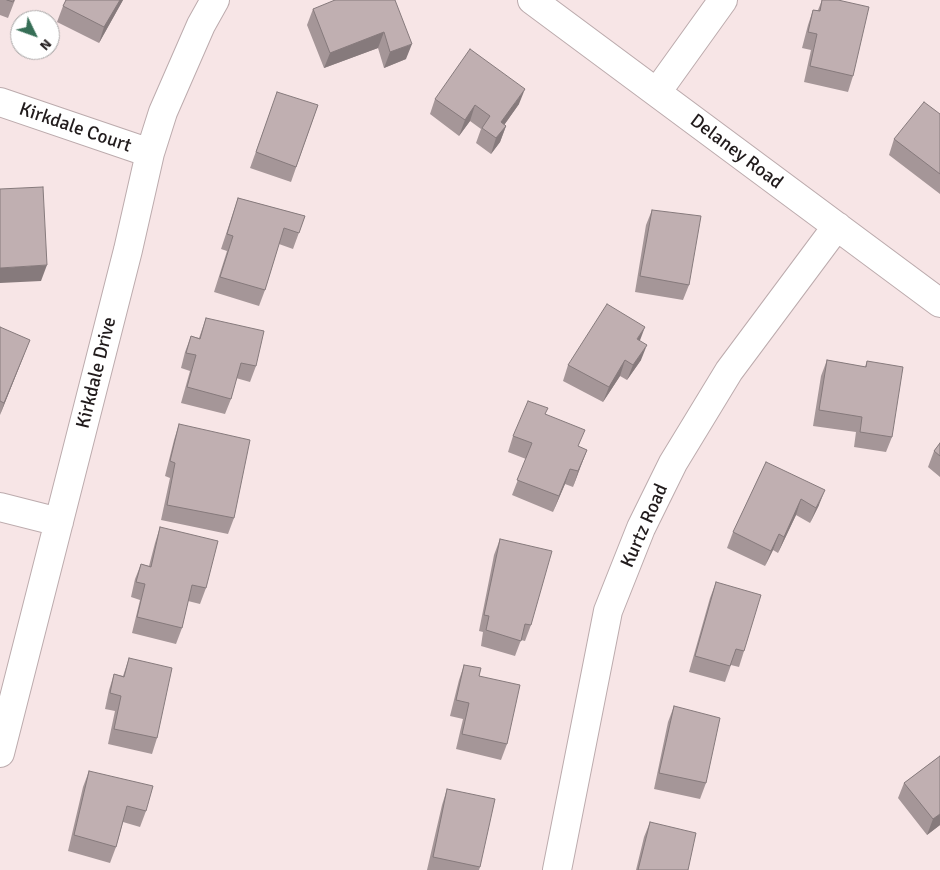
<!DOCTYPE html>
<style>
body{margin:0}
#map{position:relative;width:940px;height:870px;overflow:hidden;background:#f7e5e6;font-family:Signika,sans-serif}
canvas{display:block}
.north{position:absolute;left:10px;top:10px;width:50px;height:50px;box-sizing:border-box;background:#fff;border:1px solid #a6a4a4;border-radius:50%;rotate:132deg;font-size:14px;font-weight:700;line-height:20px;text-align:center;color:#211b1c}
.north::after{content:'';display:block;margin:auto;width:18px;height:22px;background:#366e56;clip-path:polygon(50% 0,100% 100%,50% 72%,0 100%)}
</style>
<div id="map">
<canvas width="940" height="870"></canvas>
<div class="north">N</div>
</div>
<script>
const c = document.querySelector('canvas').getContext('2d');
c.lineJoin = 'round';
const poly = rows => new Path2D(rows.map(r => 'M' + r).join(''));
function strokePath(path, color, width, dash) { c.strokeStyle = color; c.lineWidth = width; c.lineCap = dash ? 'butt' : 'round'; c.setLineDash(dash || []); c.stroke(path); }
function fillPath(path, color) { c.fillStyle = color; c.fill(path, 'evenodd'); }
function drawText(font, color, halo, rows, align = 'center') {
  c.font = font + ' Signika,sans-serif'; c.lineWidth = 5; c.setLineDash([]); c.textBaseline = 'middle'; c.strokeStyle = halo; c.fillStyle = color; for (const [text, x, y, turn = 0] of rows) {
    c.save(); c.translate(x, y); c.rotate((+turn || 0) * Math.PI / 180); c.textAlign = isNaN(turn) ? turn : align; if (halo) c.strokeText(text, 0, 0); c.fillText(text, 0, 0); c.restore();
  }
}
const minor = poly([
 [532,0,940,303],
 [657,92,723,0],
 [0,102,150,153],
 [0,507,59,522],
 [0,753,128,250,150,153,163,112,201,25,215,0],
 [557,870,608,611,641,528,673,463,729,371,837,226]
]);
const wall = poly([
 [0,0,15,0,8,18,0,15],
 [66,0,123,0,99,43,57,22,63,6],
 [395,0,406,59,384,68,378,48,324,68,307,25,313,9],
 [822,0,853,76,848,92,804,82,811,50,802,48,808,25,813,10,818,10],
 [435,99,519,104,504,125,506,126,500,142,491,154,476,143,481,129,470,121,459,136,430,114],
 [318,105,291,182,250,168,272,107],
 [940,114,940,194,889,155,894,139],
 [238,198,305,216,293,249,279,244,265,290,259,306,214,292,227,251,221,249],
 [652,210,689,285,683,300,635,292,646,225],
 [206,318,256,366,250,382,236,378,231,399,225,414,181,403,190,371,181,368,185,352,191,336,199,338],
 [0,327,24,355,0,415],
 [640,341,641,360,627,380,620,376,603,402,563,381,568,365],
 [827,360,865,367,867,361,892,437,886,452,854,447,856,432,813,426,821,376],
 [546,414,579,447,587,450,573,487,565,484,553,512,512,495,526,459,508,452,513,436],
 [179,424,234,518,228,534,161,520,170,478,165,476,174,440],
 [940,443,940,477,928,467,934,451],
 [766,462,819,505,810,523,796,515,778,553,773,550,765,566,727,548,733,532],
 [160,527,206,588,200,604,188,601,182,628,176,644,132,633,140,600,131,597,135,579,141,564,149,566,155,543],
 [500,539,531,625,525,641,521,640,515,656,481,646,483,632,479,631,494,555],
 [716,582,744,651,739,667,731,665,725,682,689,672,710,598],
 [129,658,157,738,152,754,108,744,115,711,105,709,109,690,114,674,123,676],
 [464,665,479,676,507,744,501,760,456,749,463,719,450,716,459,680],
 [674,706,706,783,700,799,654,789,668,722],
 [940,756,940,825,927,835,898,798,904,783],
 [89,771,146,811,140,827,123,822,116,847,110,863,68,851,83,787],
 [447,789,480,867,479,870,427,870,442,805],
 [650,822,688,870,636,870,644,837]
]);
const shadedWall = poly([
 [120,0,123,0,99,43,104,27],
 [384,32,378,48,324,68,330,53],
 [412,44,406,59,384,68,390,52],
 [525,89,519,104,495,138,501,122],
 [475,105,470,121,459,136,465,120],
 [506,126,500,142,491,154,496,138],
 [47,265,41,281,0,283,0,268],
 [645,327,639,343,637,339],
 [30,340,0,415,4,403],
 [647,345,641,360,627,380,633,365],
 [625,360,620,376,603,402,609,387],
 [587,450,581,465,573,487,578,471],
 [570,469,565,484,553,512,559,496],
 [825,490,819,505,810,523,816,508],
 [801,499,796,515,778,553,784,537],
 [779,534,773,550,765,566,771,551],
 [940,814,940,825,927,835,933,819]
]);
const building = poly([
 [7,0,14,0,13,2,7,0],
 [66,0,120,0,104,27,63,6,66,0],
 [335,0,395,0,412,44,390,52,384,32,330,53,313,9,335,0],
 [822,0,838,0,869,7,853,76,810,66,817,34,808,32,813,10,820,11,822,0],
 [470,49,525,89,501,122,506,126,496,138,482,128,490,116,475,105,465,120,435,99,470,49],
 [277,92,318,105,296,167,256,152,277,92],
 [924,102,940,114,940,174,894,139,924,102],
 [43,187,47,265,0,268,0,189,43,187],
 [238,198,305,216,299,233,284,228,265,290,220,277,233,236,227,234,238,198],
 [652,210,701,216,689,285,640,276,652,210],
 [607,304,645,327,637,339,647,345,633,365,625,360,609,387,568,365,607,304],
 [206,318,264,331,256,366,241,363,231,399,187,387,196,355,186,353,191,336,200,339,206,318],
 [0,327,30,340,4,403,0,401,0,327],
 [827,360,866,367,867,361,903,367,892,437,860,432,862,417,819,410,827,360],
 [528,401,548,408,545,414,585,430,578,446,587,450,578,471,570,469,559,496,517,480,532,443,513,436,528,401],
 [179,424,250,440,234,518,167,505,175,463,170,461,179,424],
 [940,443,940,456,934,451,940,443],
 [766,462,825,490,816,508,801,499,784,537,779,534,771,551,733,532,766,462],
 [160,527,218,541,206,588,192,585,182,628,137,617,145,584,136,582,141,564,151,567,160,527],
 [500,539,552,551,531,625,525,624,521,641,486,630,489,616,484,615,500,539],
 [716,582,761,595,744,651,736,649,730,666,695,656,716,582],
 [129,658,172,668,157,738,114,729,121,696,110,693,114,674,124,677,129,658],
 [464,665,481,668,479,676,520,685,507,744,462,734,469,703,456,700,464,665],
 [674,706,720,718,706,783,659,773,674,706],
 [940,756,940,814,933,819,904,783,940,756],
 [89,771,153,786,146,811,127,806,116,847,74,835,89,771],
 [447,789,495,799,480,867,433,857,447,789],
 [650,822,696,833,688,870,638,870,650,822]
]);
const streetNames = [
 ["Kirkdale Court",75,128,19],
 ["Delaney Road",736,152,37],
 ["Kirkdale Drive",97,373,-76],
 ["Kurtz Road",645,526,-66]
];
strokePath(minor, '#bcabad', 30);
strokePath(minor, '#fff', 28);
fillPath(wall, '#a59698');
fillPath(shadedWall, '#867a7c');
fillPath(building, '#c0afb1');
strokePath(building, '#867a7c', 1);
drawText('19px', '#211b1c', '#fff', streetNames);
</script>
